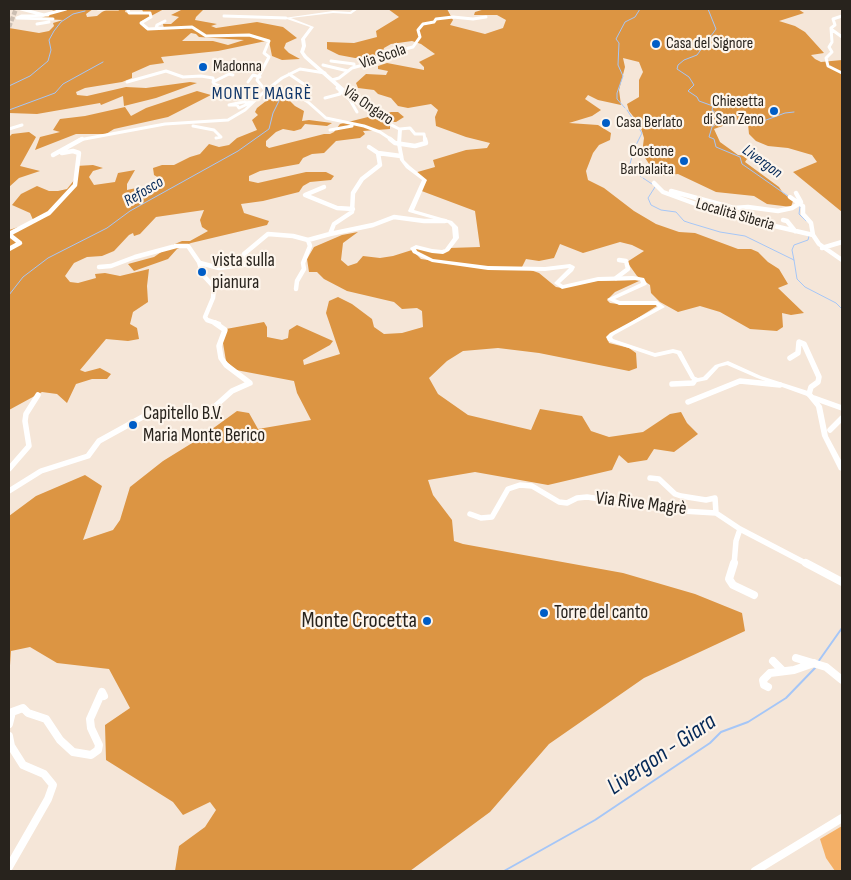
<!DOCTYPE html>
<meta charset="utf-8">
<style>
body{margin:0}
#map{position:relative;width:851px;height:880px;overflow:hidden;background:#f5e6d8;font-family:"Sofia Sans Condensed",sans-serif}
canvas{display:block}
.frame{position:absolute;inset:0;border:10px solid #28231d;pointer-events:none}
</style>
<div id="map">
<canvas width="851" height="880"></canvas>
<div class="frame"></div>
</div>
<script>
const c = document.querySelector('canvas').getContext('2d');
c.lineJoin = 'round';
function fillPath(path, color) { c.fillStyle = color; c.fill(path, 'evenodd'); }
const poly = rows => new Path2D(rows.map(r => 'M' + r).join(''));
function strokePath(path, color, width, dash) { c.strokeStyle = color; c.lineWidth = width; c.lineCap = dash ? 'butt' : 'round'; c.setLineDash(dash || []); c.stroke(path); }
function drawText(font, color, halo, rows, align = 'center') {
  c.font = font + ' "Sofia Sans Condensed",sans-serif'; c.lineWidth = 4.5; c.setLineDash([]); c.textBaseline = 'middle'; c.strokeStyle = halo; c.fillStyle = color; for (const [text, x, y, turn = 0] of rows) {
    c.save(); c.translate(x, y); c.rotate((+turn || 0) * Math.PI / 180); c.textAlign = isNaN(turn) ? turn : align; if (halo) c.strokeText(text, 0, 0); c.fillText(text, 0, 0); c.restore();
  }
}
const green = poly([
 [842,826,842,871,835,871,826,858,820,839]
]);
const forest = poly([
 [50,9,93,9,86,14,87,17,97,16,102,12,106,10,126,9,125,12,132,14,143,12,142,9,164,9,140,22,146,29,164,29,163,24,171,24,179,17,171,15,183,9,225,9,214,10,204,9,196,17,195,20,217,24,211,26,216,28,257,22,283,27,297,38,286,43,284,48,289,53,300,59,282,60,272,56,269,41,266,41,218,51,161,57,164,63,150,65,132,73,132,78,122,82,85,88,76,92,77,95,87,96,126,87,146,88,190,82,197,83,156,98,124,106,123,96,101,105,100,103,37,114,9,113,9,28,39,33,49,31,54,26,53,23,63,20,40,19,54,11],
 [191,33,196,34,199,37,244,40,228,45,213,41,182,41],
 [388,9,447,9,453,20,450,25,485,34,503,28,506,20,497,15,474,15,475,12,485,9,798,9,804,13,779,21,795,26,805,32,824,53,811,55,815,59,821,62,842,60,842,212,793,172,817,162,812,155,788,148,768,146,756,141,749,134,748,124,742,123,731,123,714,129,720,142,738,155,749,156,745,162,779,187,783,193,793,201,791,207,767,204,754,196,716,192,678,174,661,176,651,167,642,153,644,138,640,125,629,111,627,104,639,97,639,80,643,72,639,62,623,58,625,67,619,90,621,105,598,100,588,95,585,99,601,110,592,116,569,123,598,125,611,133,610,140,599,145,593,153,586,171,588,180,604,188,634,211,656,224,679,232,695,233,738,249,751,249,758,252,768,262,779,269,788,284,778,288,804,313,791,315,782,313,783,327,777,331,750,329,720,312,700,306,678,312,660,302,651,293,650,285,637,276,627,262,644,251,632,245,620,242,583,253,560,244,554,258,539,261,526,259,522,267,539,273,556,287,562,288,595,281,635,280,639,281,615,292,607,300,610,303,625,305,655,304,657,306,607,337,609,343,629,348,636,353,637,368,629,371,539,353,498,348,463,351,447,361,429,378,438,394,468,415,531,430,540,409,582,416,591,431,609,437,643,432,670,414,681,412,687,423,698,434,674,452,654,449,647,460,628,463,619,455,612,470,548,485,475,472,428,480,433,495,452,520,454,541,463,544,623,573,695,594,742,613,745,631,644,678,549,744,490,812,410,871,175,871,179,846,205,827,216,810,210,802,183,815,173,802,106,760,105,725,130,708,109,669,57,663,30,647,11,651,9,680,9,516,36,496,85,475,102,486,83,540,113,530,120,520,130,487,163,461,197,440,237,411,249,413,258,429,311,420,297,393,294,381,236,370,226,361,222,337,226,329,264,322,267,327,267,337,282,340,288,338,289,330,297,325,333,341,330,345,303,360,304,365,340,354,326,313,329,301,338,297,352,304,372,319,374,327,384,334,402,333,423,327,422,311,417,308,402,309,394,302,347,291,324,279,317,272,309,272,307,259,314,247,342,235,358,232,343,243,341,260,348,266,357,263,363,256,380,258,393,256,412,250,421,259,493,270,432,260,418,254,415,248,439,252,449,248,480,247,475,211,419,190,423,179,414,173,435,167,433,160,466,150,487,148,490,143,466,137,436,126,435,117,438,110,431,104,408,108,398,106,391,98,378,94,374,90,358,88,356,83,366,74,386,75,388,71,378,69,378,66,387,63,424,70,424,67,419,62,435,54,421,44,412,41,391,44,384,48,382,53,371,58,355,58,339,55,327,49,327,42,354,43,377,37,376,31,399,17],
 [197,91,211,95,168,117,114,129,106,134,76,134,35,150,40,137,60,132,53,130,60,119,85,116,125,107,131,116,146,108],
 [275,94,284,95,295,106,304,111,302,121,309,120,332,123,327,126,305,124,301,129,294,131,283,129,276,132,266,141,266,146,269,148,324,134,330,134,334,132,340,124,368,117,379,116,391,112,398,112,404,117,396,122,390,122,390,129,363,131,365,134,360,138,336,141,324,153,312,154,303,158,299,164,260,171,249,176,249,181,258,183,306,172,326,172,334,176,331,180,310,182,303,186,299,192,263,201,241,204,244,213,269,221,267,225,191,243,177,249,168,259,134,271,128,264,154,257,170,246,182,241,190,241,208,231,202,227,200,220,204,210,156,217,140,234,134,236,133,233,129,235,114,251,102,256,87,257,74,263,65,276,70,282,78,283,96,278,95,274,105,273,120,276,149,269,147,286,148,302,133,312,130,324,137,328,139,339,128,341,106,339,80,370,85,372,100,368,111,374,107,379,92,379,76,384,67,403,57,394,42,392,9,410,9,230,34,222,30,213,12,205,21,194,37,186,49,191,58,191,67,189,75,179,76,166,93,165,103,168,93,171,89,177,94,185,115,182,118,173,135,170,127,184,127,190,160,183,159,178,154,175,153,168,162,165,174,165,190,157,200,154,209,144,219,147,229,145,237,138,257,130,252,120,258,115,255,112,257,108],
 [29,132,36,137,20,166,40,171,19,178,9,187,9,137,12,134]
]);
const streamFar1 = poly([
 [708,9,716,29,697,55,684,60,678,65,677,69,689,77,694,85,688,91,697,97,699,101,713,106,712,110,724,119],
 [9,86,30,76,48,61,51,50,49,40,54,31,61,22,73,14,85,11],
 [625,108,617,99,617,93,623,76,618,65,619,43,616,39,625,22,635,17,640,9],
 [9,110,55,93,63,84,103,62],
 [627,110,642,133,634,149,630,164,641,177],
 [643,178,652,184],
 [655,187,648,198,651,205,661,210,676,212,684,221,690,223,720,232,745,236,794,260,797,279,805,287,836,303,842,309],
 [788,196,742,164,740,157,716,147,714,139,709,137,712,127,722,120,758,123,785,113,794,112],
 [800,206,799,214,806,221],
 [794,260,792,250,794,245,808,240,809,236],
 [9,295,23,277,48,258,107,228,130,211,238,151,269,129,273,113,280,99]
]);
const stream = poly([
 [818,662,842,628],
 [504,871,595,820,710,743,721,732,748,722,786,698,815,668]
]);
const highwayTunnel = poly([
 [9,27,16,9]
]);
const minorFar3 = poly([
 [21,9,44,15,66,9],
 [98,9,118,9],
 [128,9,129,13,150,13,151,17,141,23,148,29,192,27,206,36,249,35,269,41,264,53,269,57,257,80,265,90],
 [48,15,22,16,17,18,53,19],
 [224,16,286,18],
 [842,16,833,19,835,25,831,28,832,42,829,47,832,52,826,58,828,66,842,73],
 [37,24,49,22],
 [159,28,156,28,157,25,165,21],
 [831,29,842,37],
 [331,61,354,64,354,67],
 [323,65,348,71],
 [289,74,308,87],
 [332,80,339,78,352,68,374,62,385,54,413,47,420,37,418,30,423,24,434,22,436,19,453,17,473,19,486,17],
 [127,82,166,71,183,77,201,76,213,78,214,84,241,94,247,101],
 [213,82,229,74,233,75],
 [248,82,253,75,260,77],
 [338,86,337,88,350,100,357,112],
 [268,89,282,78,300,69,325,73],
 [269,90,292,92,308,102,326,118,364,126,380,132,392,140],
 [325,98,340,94,340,92],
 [243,102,252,102,239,108,237,105,229,105,243,102],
 [193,126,214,130,221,137,216,138],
 [9,129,22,125],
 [400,129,410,128,415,134,424,134,425,140],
 [330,130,352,126],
 [79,140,165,124,228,120,245,110,265,91]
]);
const minorFar2 = poly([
 [390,139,395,143,415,146,426,143,425,139],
 [369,147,378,153,401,156],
 [53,155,82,139],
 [654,183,663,192,723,214,813,235],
 [324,187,305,195,337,208,353,209],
 [671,191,734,208,748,207,778,211,792,208,800,203],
 [796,193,801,202],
 [790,197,803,206,803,214,811,223,813,235,819,244,842,260],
 [783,220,787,221,795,231],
 [330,234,373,225,394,217,424,221,445,221],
 [822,248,842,242],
 [9,249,20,243,11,236,11,233,49,213,75,185,79,153,73,151,62,153],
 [200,263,219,268,249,264,250,262,243,257,244,254,268,234,293,236,308,240,330,234,334,224,352,212,353,193,362,179,380,165,378,153],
 [99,267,111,266,135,257,176,246,188,246,199,262,203,275,214,287,213,298,205,317,207,320,219,324],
 [616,278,628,269,626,261,619,260],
 [296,289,297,281,304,269,303,263,310,246,308,240]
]);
const minorFar1 = poly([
 [790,358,798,353,799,342,804,344,819,377,818,382,811,387,809,394],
 [672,384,693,383,695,380],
 [814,398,842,408],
 [688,402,740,381,780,385],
 [830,430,842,418],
 [9,469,29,446,25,421,26,414,38,395],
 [650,478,659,479,675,494,681,496,706,500,715,498,716,513],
 [9,491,41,471,88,456,99,441,148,414,165,412,208,417,212,409,232,391,250,383,226,365,221,358,219,346,225,330,215,323],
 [470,514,481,518,492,517,508,489,520,485,532,486,559,502,567,503,577,498,587,497,682,511,716,513,740,529,809,565],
 [734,565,736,541,740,529]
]);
const minor = poly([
 [734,563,729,579,733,585,754,595],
 [806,563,842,582],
 [796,658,826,667,842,680],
 [773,661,783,671],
 [768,687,764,685,763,680,770,673,794,670,814,663],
 [9,724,12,712,23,708,28,713,46,719,60,740,73,752,91,755,98,750,99,745,91,728,90,719,102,692,104,696],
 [9,736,11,746,23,765,44,774,53,785,48,799,9,867],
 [755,871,842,818]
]);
const major = poly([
 [354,9,358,9,351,14,333,13,291,18,314,27,305,39,306,46,304,52,307,56,361,103,384,119,402,129,401,144,404,160,410,166,427,180,414,210,452,221,458,227,459,238,449,251,443,254,432,253,416,249,417,251,433,259,488,266,545,267,570,264,574,266,575,267,573,271,560,283,563,285,598,277,633,276,644,278,647,284,646,285,615,299,620,301,657,301,665,307,614,335,612,337,613,339,655,353,673,349,681,351,695,377,698,378,703,377,715,365,728,361,761,376,811,392,822,406,828,436,842,462,842,471,839,470,822,436,816,407,807,396,757,378,727,365,719,367,707,380,697,382,691,379,677,354,673,353,655,357,608,341,606,337,610,333,658,307,656,305,619,305,607,299,641,283,640,280,598,281,562,289,554,283,569,268,545,271,488,270,432,262,413,253,410,248,416,245,432,249,442,250,445,249,453,238,452,227,448,223,409,212,408,211,422,180,406,168,400,160,397,144,398,130,380,121,357,105,304,58,300,52,302,46,301,39,310,27,284,18,333,11,350,12,354,9]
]);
const markers = [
 [656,44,5,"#005dc6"],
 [203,67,5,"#005dc6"],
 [774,111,5,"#005dc6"],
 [606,123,5,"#005dc6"],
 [684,161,5,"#005dc6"],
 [202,272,5,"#005dc6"],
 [133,425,5,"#005dc6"],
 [544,613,5,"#005dc6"],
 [427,621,5,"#005dc6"]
];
const farPoinames = [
 ["Casa del Signore",666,44],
 ["Madonna",213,67],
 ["Chiesetta",764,102,"right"],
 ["di San Zeno",764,120,"right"],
 ["Casa Berlato",616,123],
 ["Costone",674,152,"right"],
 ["Barbalaita",674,170,"right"]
];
const farStreetnames = [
 ["Via Scola",383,57,-19],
 ["Via Ongaro",368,106,34],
 ["Località Siberia",735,215,16]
];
const farWaternames = [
 ["Livergon",762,162,36],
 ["Refosco",144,192,-31]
];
const farQuarternames = [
 ["MONTE MAGRÈ",262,94]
];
const poiNames = [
 ["vista sulla",212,261],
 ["pianura",212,283],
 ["Capitello B.V.",143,414],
 ["Maria Monte Berico",143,436],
 ["Torre del canto",554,613]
];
const streetNames = [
 ["Via Rive Magrè",641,504,7]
];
const nearPoinames = [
 ["Monte Crocetta",417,621]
];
const nearWaternames = [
 ["Livergon - Giara",662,755,-34]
];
fillPath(green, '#f4b067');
fillPath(forest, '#dc9543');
strokePath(streamFar1, '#a5c6f7', 1);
strokePath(stream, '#a5c6f7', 2);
strokePath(highwayTunnel, '#ccbfb3', 4.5, [4.5, 2]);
strokePath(minorFar3, '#fff', 3);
strokePath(minorFar2, '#fff', 4.5);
strokePath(minorFar1, '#fff', 5.5);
strokePath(minor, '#fff', 8);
fillPath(major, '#fff');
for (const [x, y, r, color] of markers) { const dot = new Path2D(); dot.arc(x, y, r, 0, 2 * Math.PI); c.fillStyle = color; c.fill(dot); strokePath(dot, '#fdf5ec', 2); }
drawText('16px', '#28231d', '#fdf5ec', farPoinames, 'left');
drawText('16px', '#28231d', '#fdf5ec', farStreetnames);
drawText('italic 16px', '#042857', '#fdf5ec', farWaternames);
c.letterSpacing = '1px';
drawText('18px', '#0f3568', '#fdf5ec', farQuarternames);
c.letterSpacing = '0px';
drawText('19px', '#28231d', '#fdf5ec', poiNames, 'left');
drawText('19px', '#28231d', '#fdf5ec', streetNames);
drawText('22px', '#28231d', '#fdf5ec', nearPoinames, 'right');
drawText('italic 24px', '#042857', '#fdf5ec', nearWaternames);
</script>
